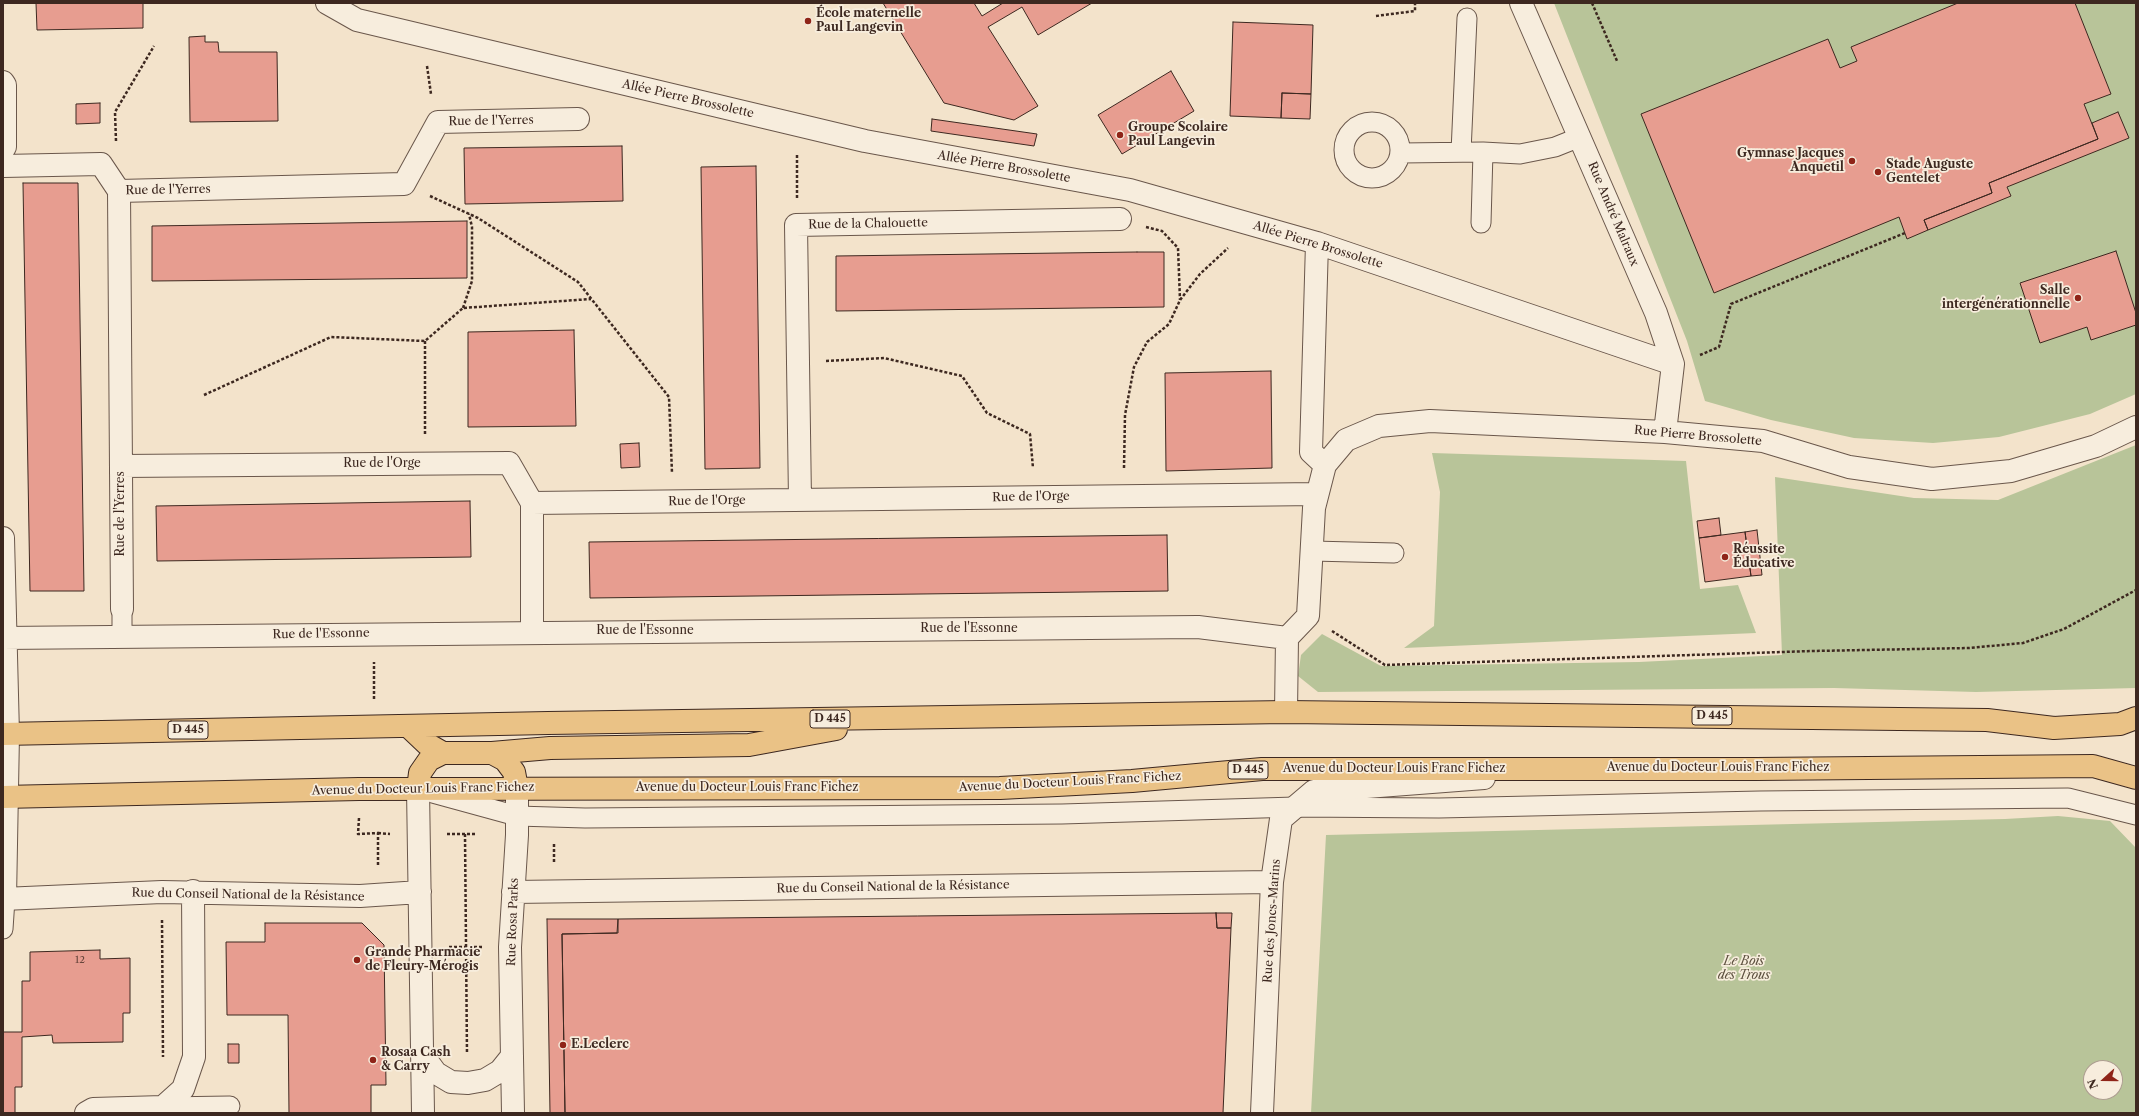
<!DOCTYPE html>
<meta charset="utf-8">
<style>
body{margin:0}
#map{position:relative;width:2139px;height:1116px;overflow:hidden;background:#f3e3cb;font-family:"Libre Caslon Text",serif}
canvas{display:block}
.frame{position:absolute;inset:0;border:4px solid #3d2820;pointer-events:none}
.north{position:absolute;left:2083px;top:1060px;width:40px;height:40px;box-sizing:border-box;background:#f7eddd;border:1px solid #ad9e91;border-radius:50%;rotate:249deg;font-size:11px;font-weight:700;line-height:16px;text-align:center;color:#3d2820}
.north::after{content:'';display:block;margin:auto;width:14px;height:18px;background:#8f2418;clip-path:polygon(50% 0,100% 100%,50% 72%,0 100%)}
</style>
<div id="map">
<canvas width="2139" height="1116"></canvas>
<div class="frame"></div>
<div class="north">N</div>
</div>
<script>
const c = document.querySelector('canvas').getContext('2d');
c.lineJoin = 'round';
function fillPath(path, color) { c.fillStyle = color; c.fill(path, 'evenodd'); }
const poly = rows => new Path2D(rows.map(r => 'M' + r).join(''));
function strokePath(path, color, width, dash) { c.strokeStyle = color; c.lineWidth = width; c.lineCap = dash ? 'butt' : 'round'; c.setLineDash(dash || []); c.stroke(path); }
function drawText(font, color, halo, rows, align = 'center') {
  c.font = font + ' "Libre Caslon Text",serif'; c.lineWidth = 3.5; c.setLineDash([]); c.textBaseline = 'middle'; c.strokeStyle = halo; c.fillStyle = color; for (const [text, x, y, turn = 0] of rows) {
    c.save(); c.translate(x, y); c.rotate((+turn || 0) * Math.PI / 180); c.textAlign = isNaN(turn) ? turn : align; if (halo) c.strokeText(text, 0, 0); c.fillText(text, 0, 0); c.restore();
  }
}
const green = poly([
 [1554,3,2136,3,2136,394,2090,414,1999,437,1933,443,1854,438,1771,420,1705,401,1687,341],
 [2136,445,2136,688,1976,692,1834,688,1318,692,1298,676,1301,655,1322,634,1381,666,1639,662,1782,655,1775,477,1914,498,1998,500],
 [1432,453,1686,461,1700,589,1738,585,1756,633,1404,648,1434,626,1440,492],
 [2058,816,2110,821,2136,848,2136,1113,1311,1113,1326,835,2005,819],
 [2091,1068,2115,1068,2115,1092,2091,1092]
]);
const building = poly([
 [36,3,143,3,143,28,37,30,36,3],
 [883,3,974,3,982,16,1003,3,1092,3,1038,35,1022,7,988,27,1038,106,1014,120,944,103,883,3],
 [1958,3,2075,3,2111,94,2084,104,2098,139,1989,183,1992,193,1924,220,1928,230,1907,239,1899,217,1714,293,1641,114,1828,39,1840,68,1857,61,1851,47,1958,3],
 [1233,22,1313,25,1311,94,1282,93,1281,118,1230,116,1233,22],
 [205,36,205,42,218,42,219,52,277,52,278,121,190,122,189,37,205,36],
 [1171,71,1194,111,1122,154,1098,115,1171,71],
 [1282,93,1311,94,1310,119,1281,118,1282,93],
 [100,103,100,123,76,124,76,104,100,103],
 [2118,112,2129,138,2007,187,2011,196,1928,230,1924,220,1992,193,1989,183,2098,139,2092,123,2118,112],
 [932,119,1037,134,1034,146,931,131,932,119],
 [622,146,623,201,465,204,464,148,622,146],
 [756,166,760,468,705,469,701,167,756,166],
 [23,183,78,183,84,591,30,591,23,183],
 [467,221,467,278,152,281,152,226,467,221],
 [2116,251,2136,313,2136,325,2091,340,2087,327,2040,343,2020,283,2116,251],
 [1137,252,1164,252,1164,307,836,311,836,256,1137,252],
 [574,330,576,426,468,427,468,332,574,330],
 [1271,371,1272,468,1166,471,1165,373,1271,371],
 [639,443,640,467,621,468,620,444,639,443],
 [470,501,471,557,157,561,156,506,470,501],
 [1719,518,1721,535,1699,538,1697,521,1719,518],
 [1757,530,1762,575,1751,576,1745,532,1757,530],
 [1745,532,1751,576,1705,582,1699,538,1745,532],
 [1167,535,1168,591,590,598,589,542,1167,535],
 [1216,913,1217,928,1231,928,1223,1113,565,1113,562,934,618,933,618,919,1216,913],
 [1216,913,1232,913,1231,928,1217,928,1216,913],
 [547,919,618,919,617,933,562,934,565,1113,550,1113,547,919],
 [265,923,362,923,384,945,386,1085,371,1085,371,1113,289,1113,288,1015,227,1015,226,942,265,942,265,923],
 [100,950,100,959,130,958,130,1013,123,1013,123,1042,53,1043,52,1035,22,1037,22,1087,15,1087,15,1113,3,1113,3,1032,22,1032,22,981,30,981,30,952,100,950],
 [228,1044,239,1044,239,1063,228,1063,228,1044]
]);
const path = poly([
 [1592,3,1617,61],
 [1376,16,1415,11,1415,3],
 [427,66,431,94],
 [116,141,115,112,154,46],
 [430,196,478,218,578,282,669,397,672,473],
 [797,198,797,155],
 [1146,227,1162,231,1178,248,1180,300],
 [463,308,472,281,472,227,469,214],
 [425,341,425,434],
 [1700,355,1719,347,1731,304,1905,233],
 [826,361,884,358,962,376,987,413,1030,434,1033,468],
 [204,395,331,337,425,341,463,308,591,299],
 [1124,468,1125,415,1134,367,1147,342,1169,324,1180,300,1200,274,1228,248],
 [1332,631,1385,665,1813,651,1969,648,2023,643,2064,629,2136,590],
 [374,699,374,662],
 [359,818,358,834,378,833,378,867],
 [378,833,390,834],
 [447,834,476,834],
 [465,834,467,1054],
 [554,844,554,863],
 [162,920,163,1057],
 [449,947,482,947]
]);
const lane = poly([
 '1344 150a28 28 0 1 1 56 0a28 28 0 1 1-56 0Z',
 [1461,152,1467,18],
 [1401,153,1483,152,1520,154,1555,147,1580,137],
 [1481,223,1483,152],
 [1312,551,1394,553],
 [122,609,122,636],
 [433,793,517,816,585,818,1062,814,1295,807,1439,808,1760,801,2068,798,2136,815],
 [3,929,5,899],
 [163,1107,230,1106]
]);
const street = poly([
 [327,3,357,20,865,141,1130,190,1317,243,1673,364],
 [1521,3,1656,313,1673,364,1665,432],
 [3,82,5,85,5,147,3,150],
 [3,166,101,164,119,191],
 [1317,243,1311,452,1325,465],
 [121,466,509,463,532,503,1317,494],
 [800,500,796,225,1120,219],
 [3,538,8,734,5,899],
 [122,609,119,191,404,184,438,122,578,119],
 [532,632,532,503],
 [3,638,1198,627,1287,638],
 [1286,712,1287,638,1308,616,1314,508,1325,465,1346,440,1379,426,1430,421,1665,432,1763,441,1849,467,1932,479,2011,471,2096,446,2136,427],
 [418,789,423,1113],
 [513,892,1272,882],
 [3,899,162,892,360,896,420,892],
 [422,1054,436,1073,451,1082,468,1083,485,1080,500,1071,512,1056],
 [86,1113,93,1109,163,1107,183,1089,194,1057,193,891],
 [513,1113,510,947,517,835,517,788],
 [1262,1113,1272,882,1281,819,1314,791,1484,778]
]);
const primary = poly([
 [408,726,427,744,443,753,492,753,550,748,749,745,836,729],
 [3,734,548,723,1286,712,1987,720,2054,728,2120,724,2136,718],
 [492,753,505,760,514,772,517,788],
 [418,789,420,773,429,760,443,753],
 [3,797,359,789,1000,788,1132,781,1262,769,1756,769,2093,766,2136,778]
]);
const markers = [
 [808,21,4,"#8f2418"],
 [1120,135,4,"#8f2418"],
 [1852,161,4,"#8f2418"],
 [1878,172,4,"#8f2418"],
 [2078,298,4,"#8f2418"],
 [1725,557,4,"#8f2418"],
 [357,960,4,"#8f2418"],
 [563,1045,4,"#8f2418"],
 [373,1060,4,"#8f2418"]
];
const numberNames = [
 ["12",80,960]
];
const shields = [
 [1712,716,40],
 [830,719,40],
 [188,730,40],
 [1248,770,40]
];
const shieldNames = [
 ["D 445",1712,716],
 ["D 445",830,719],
 ["D 445",188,730],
 ["D 445",1248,770]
];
const poiNames = [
 ["École maternelle",816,14],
 ["Paul Langevin",816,28],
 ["Groupe Scolaire",1128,128],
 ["Paul Langevin",1128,142],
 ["Gymnase Jacques",1844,154,"right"],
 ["Anquetil",1844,168,"right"],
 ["Stade Auguste",1886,165],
 ["Gentelet",1886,179],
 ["Salle",2070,291,"right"],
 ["intergénérationnelle",2070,305,"right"],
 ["Réussite",1733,550],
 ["Éducative",1733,564],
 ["Grande Pharmacie",365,953],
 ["de Fleury-Mérogis",365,967],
 ["E.Leclerc",571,1045],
 ["Rosaa Cash",381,1053],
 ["& Carry",381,1067]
];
const streetNames = [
 ["Allée Pierre Brossolette",688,99,13],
 ["Rue de l'Yerres",491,121,-1],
 ["Allée Pierre Brossolette",1004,167,10],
 ["Rue de l'Yerres",168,190,-1],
 ["Rue André Malraux",1613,214,67],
 ["Rue de la Chalouette",868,224,-1],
 ["Allée Pierre Brossolette",1318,245,17],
 ["Rue Pierre Brossolette",1698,436,5],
 ["Rue de l'Orge",382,464],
 ["Rue de l'Orge",1031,497,-1],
 ["Rue de l'Orge",707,501,-1],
 ["Rue de l'Yerres",121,514,-90],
 ["Rue de l'Essonne",969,629],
 ["Rue de l'Essonne",645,631],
 ["Rue de l'Essonne",321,634,-1],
 ["Avenue du Docteur Louis Franc Fichez",1718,768],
 ["Avenue du Docteur Louis Franc Fichez",1394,769],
 ["Avenue du Docteur Louis Franc Fichez",1070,782,-3],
 ["Avenue du Docteur Louis Franc Fichez",747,788],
 ["Avenue du Docteur Louis Franc Fichez",423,789,-1],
 ["Rue du Conseil National de la Résistance",893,887,-1],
 ["Rue du Conseil National de la Résistance",248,895,1],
 ["Rue des Joncs-Marins",1272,921,-86],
 ["Rue Rosa Parks",513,922,-88]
];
const parkNames = [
 ["Le Bois",1744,962],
 ["des Trous",1744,976]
];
fillPath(green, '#b8c499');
fillPath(building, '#e79d90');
strokePath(building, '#3d2820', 1);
strokePath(lane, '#6a574b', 21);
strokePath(street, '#6a574b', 24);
strokePath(primary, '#3d2820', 24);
strokePath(path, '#3d2820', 2.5, [3, 2]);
strokePath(lane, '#f7eddd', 19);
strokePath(street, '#f7eddd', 22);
strokePath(primary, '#eac286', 22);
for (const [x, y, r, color] of markers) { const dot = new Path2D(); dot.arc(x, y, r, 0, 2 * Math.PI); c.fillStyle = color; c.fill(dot); strokePath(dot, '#f7eddd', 1.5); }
drawText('10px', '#68453c', null, numberNames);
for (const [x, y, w] of shields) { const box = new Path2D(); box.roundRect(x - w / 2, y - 9, w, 18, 3); c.fillStyle = '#f7eddd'; c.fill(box); strokePath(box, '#3d2820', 1); }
drawText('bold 11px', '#3d2820', null, shieldNames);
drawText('bold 12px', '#3d2820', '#f7eddd', poiNames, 'left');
drawText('12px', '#3d2820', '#f7eddd', streetNames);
drawText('italic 12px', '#5c4f3e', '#f7eddd', parkNames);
</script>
